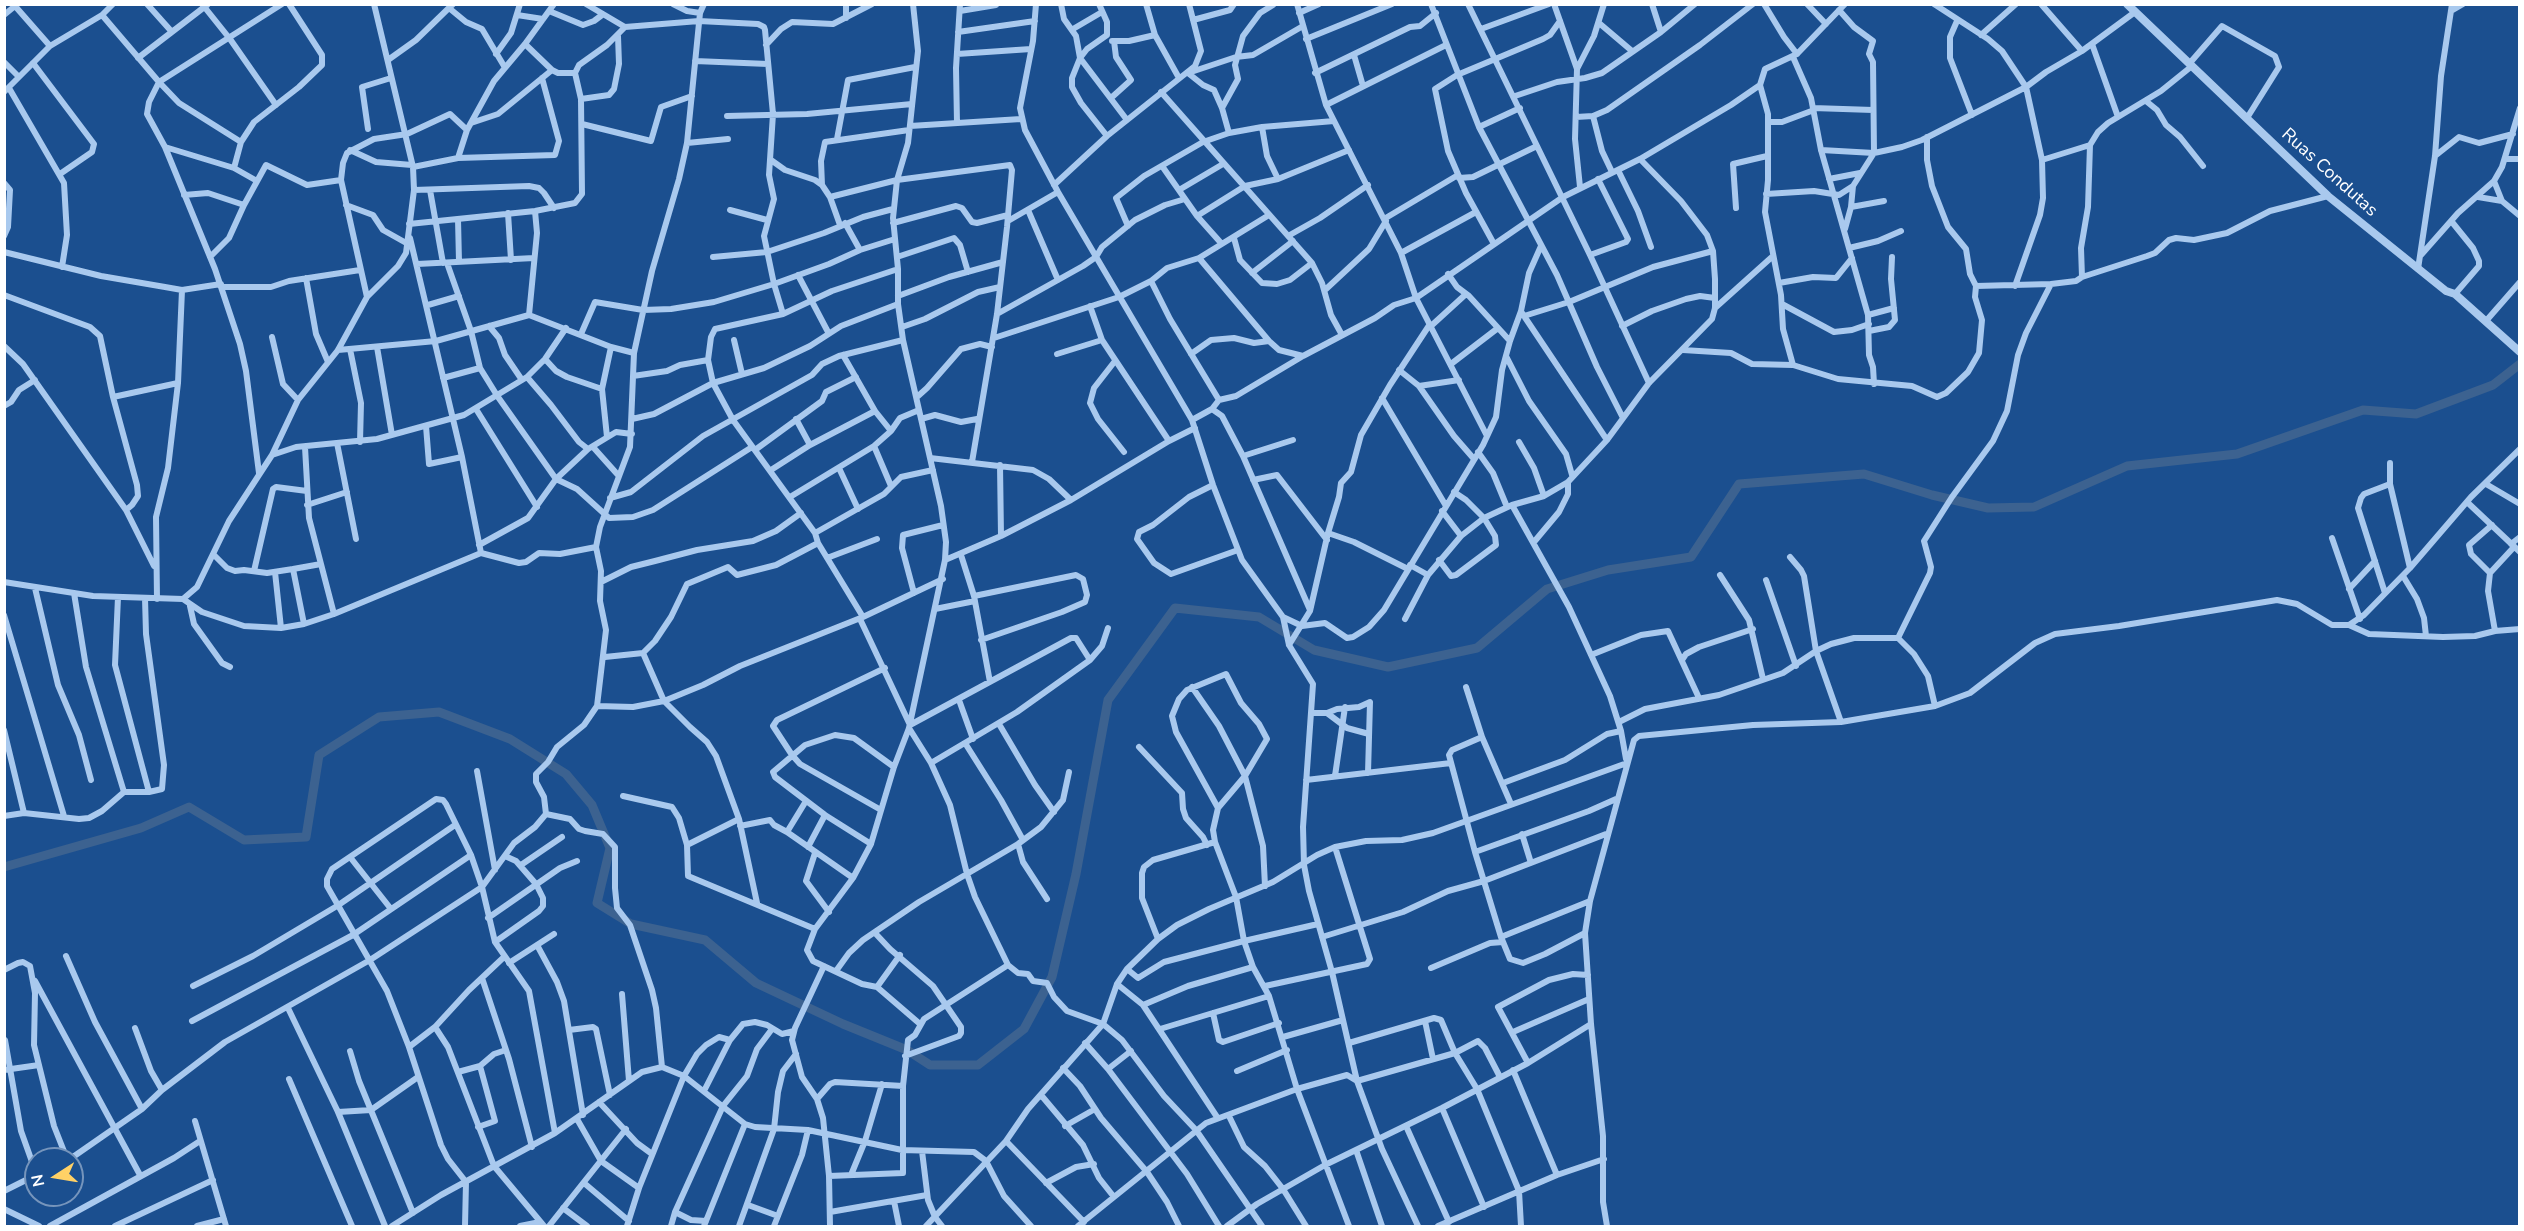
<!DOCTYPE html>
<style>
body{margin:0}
#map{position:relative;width:2524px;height:1231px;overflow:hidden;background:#1b4f8f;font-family:"Nunito Sans",sans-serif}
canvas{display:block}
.frame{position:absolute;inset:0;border:6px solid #fff;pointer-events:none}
.north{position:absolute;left:24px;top:1147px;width:60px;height:60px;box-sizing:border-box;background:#1b4f8f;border:2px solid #7695bc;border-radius:50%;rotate:258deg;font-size:16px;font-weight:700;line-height:24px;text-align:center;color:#fff}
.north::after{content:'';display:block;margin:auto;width:21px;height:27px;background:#ffd166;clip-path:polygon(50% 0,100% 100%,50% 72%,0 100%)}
</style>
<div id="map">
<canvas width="2524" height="1231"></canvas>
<div class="frame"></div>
<div class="north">N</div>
</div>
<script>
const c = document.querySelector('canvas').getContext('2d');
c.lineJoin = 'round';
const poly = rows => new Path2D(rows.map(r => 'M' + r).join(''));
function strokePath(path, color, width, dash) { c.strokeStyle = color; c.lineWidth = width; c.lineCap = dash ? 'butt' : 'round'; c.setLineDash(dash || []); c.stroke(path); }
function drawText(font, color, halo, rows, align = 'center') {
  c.font = font + ' "Nunito Sans",sans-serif'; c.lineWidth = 5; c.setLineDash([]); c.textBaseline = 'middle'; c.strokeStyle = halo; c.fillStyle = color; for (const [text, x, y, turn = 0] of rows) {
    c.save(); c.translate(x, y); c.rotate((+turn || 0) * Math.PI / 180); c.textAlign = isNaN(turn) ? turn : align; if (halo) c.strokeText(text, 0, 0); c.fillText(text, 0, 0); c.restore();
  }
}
const river = poly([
 [4,867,141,828,189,807,244,840,306,837,319,755,379,717,439,712,510,739,566,774,592,805,610,848,597,903,631,924,705,940,756,983,843,1024,907,1050,930,1065,978,1065,1024,1029,1052,977,1076,874,1108,700,1175,608,1259,617,1314,650,1388,667,1477,648,1547,589,1608,570,1691,557,1739,484,1864,474,1932,495,1988,508,2034,507,2127,466,2237,454,2363,410,2416,414,2493,385,2520,364]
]);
const minor = poly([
 [147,4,172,32],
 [202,4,230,39,276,105],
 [586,4,625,27],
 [673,4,687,11,700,13],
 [846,4,846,18],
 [913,4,918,51,908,143,897,180,893,218,898,269,898,304,903,340,941,506,946,542,945,560,909,728,894,767,871,844,853,878,815,929,807,950,813,961,862,984,877,987,920,1024],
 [1036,4,1033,41,1020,108,1025,130,1058,192,1192,420,1213,485,1242,560,1283,617,1289,645,1313,684,1303,827,1304,865,1309,891,1332,972,1357,1081,1382,1149,1418,1226],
 [1061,4,1064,19,1076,36,1080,58,1127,120],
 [1099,4,1107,22,1107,35,1087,49,1080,58,1072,78,1072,87,1081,103,1107,136],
 [1146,4,1155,35,1179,78],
 [1297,4,1326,105,1401,253,1416,298,1487,436],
 [1431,4,1479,127,1557,275,1597,367,1623,418],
 [1468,4,1590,255,1649,383],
 [1554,4,1577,69],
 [1652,4,1661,32],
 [1764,4,1784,37,1797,54],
 [1807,4,1826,24],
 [1934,4,1988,39,2002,51,2026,87,2042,160,2043,198,2040,215,2015,286],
 [2041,4,2082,51],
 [449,8,466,22,482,29,504,66],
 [1839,10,1854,27,1873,41,1869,54,1873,62,1874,153,1853,186,1851,207,1845,229],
 [549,11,583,25,594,21,602,15],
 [960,11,996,5],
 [2451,11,2463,4],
 [1299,13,1319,4],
 [4,15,15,6,50,46],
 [102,15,159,82,149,102,147,114,165,147,215,269,240,344,246,371,259,473],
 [517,15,543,19],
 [1193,20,1230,10,1234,4],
 [1957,21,1950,37,1950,58,1972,115],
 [1599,23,1632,51],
 [1073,29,1102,12],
 [1481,29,1549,4],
 [958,32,1035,21],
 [1981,35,2016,4],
 [1306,39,1392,4],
 [1112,41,1129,41,1155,35],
 [525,44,552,70,558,73,575,73],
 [2092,44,2118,117],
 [766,45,781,29,792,22,833,24,872,4],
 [496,54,511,33,520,4],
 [957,54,1031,49],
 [1354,55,1363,86],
 [1793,57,1811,98,1821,150,1868,315,1869,355,1873,367,1874,384],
 [138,58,207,5],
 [388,60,416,40,453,4],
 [695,61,768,64],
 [4,62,19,77],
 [33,63,94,144,92,152,60,174],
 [2189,64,2222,26,2275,56,2279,67,2247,118],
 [1191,72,1236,57,1253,55,1303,26],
 [1188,73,1203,85,1214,90,1222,108,1229,133],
 [1315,73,1410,27,1420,26,1436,13],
 [1760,85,1768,114,1768,180,1765,212,1781,295,1783,329,1793,365],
 [9,88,64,183,67,235,62,267],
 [4,92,50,46,102,15,113,4],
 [1161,92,1312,263,1322,283,1331,315,1342,335],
 [1515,96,1557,82,1585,78,1602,73,1661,32,1695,4],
 [1111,98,1131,80,1116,57,1114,41],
 [581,99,609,95,614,89,619,64,618,36],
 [2146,101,2157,110,2166,125,2180,137,2203,166],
 [1326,105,1446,45],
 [1222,108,1238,79,1235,65,1243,36,1260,13,1273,5],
 [1813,108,1873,110],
 [727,116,807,114,912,104],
 [1593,116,1602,151,1612,172],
 [1576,117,1593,116,1607,110,1700,45,1753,4],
 [1769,122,1782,122,1814,110],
 [471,123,498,114,552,70],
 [957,123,956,68,960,4],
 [582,124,651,141,661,107,692,96],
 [910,126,1021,119],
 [1262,127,1267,156,1278,179],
 [1479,127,1520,108],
 [368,129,362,87,391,78],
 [837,139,848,80,915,67],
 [241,142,179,103,159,82,282,4],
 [687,143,728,139],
 [165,147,234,168,257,181],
 [350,150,376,162,412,165],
 [1821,150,1874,153,1902,147,1922,140,2026,87,2046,72,2082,51,2135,12],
 [2435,156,2459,137,2479,143,2513,134],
 [458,158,555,155,559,141,542,78],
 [2505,159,2520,159],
 [771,160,785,170,815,180,822,185,830,197,840,225],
 [2042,160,2090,145,2098,132,2108,123,2161,91,2192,66],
 [1162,166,1197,216,1221,243],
 [413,167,458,158,467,130,494,81,525,44,554,4],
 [234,168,241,142,254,122,299,87,322,65,322,55,289,4],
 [1618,170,1638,211,1651,247],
 [1459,178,1473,177,1537,146],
 [1829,179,1860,173],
 [2494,181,2502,201],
 [4,183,10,190,8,227,4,236],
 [822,185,821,161,825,142,909,130],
 [1054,185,1107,136,1195,66,1201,51,1189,4],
 [1580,187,1575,139,1577,69,1594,36,1604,4],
 [414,190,529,186,539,188,544,193,554,208],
 [430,190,443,263],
 [1179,190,1223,164],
 [1766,194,1814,191,1839,195,1853,186],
 [184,195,208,193,244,205],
 [830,197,897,180,1010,165,1012,170,1007,227,997,314,972,462],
 [2478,197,2502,201,2520,216],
 [346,205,373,215,383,230,408,244],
 [1851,207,1884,201],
 [1736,208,1733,164,1767,156],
 [730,210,767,220],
 [1028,210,1058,280],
 [508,213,511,260],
 [1197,216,1245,186,1278,179,1349,150],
 [458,219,459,262],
 [1384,219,1458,175],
 [1008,221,1058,192],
 [2452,222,2473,248,2479,261,2479,266,2455,294],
 [845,223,860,250],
 [893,223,956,206,962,208,972,222,977,223,1008,215],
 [409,224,535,211,575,203,582,194,581,99,575,73,579,65,607,45,625,27,699,21,758,24,764,27,765,30,773,114,769,175,774,199,764,236,774,284,783,314],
 [1128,226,1116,198,1144,176,1203,142,1229,133,1262,127,1334,121],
 [1288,236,1320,218,1368,185],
 [410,238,462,457,481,553],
 [1234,238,1240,260,1262,283,1277,284,1290,280,1312,263],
 [1494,244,1466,193,1448,151,1435,89,1457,75,1543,39,1550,35,1560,21],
 [1849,248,1878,241,1901,231],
 [4,252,101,276,165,287,182,290,221,284],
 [1401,253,1476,212],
 [1590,255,1626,242,1628,239,1598,179],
 [2421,255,2458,213,2494,181,2502,167,2520,108],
 [210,257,229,238,244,205,266,165,307,185,341,180],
 [713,257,767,252,824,233,863,217,893,209],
 [897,257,954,238,960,245,968,272],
 [1199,258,1269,341,1279,350,1303,356],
 [447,263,471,331,480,368,498,397,556,479,577,489,609,518,633,517,653,510,752,447],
 [417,264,534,258],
 [2418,269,2435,156,2441,76,2452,4],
 [1252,273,1293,241],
 [1448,274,1457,287,1469,296,1510,341],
 [798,275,828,332],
 [2082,277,2081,248,2088,207,2090,145],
 [306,278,316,334,328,362],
 [1151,281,1167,268,1199,258,1269,215],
 [1779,283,1813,277,1836,278,1852,258],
 [1976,286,2051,284],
 [222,287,271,287,289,281,360,270],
 [1325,290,1369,249,1386,221],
 [4,295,90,327,100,336,113,397,137,485,138,496,132,505,126,510],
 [898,296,949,277,1003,262],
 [367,297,341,180,343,163,347,153,374,139,407,134,450,114,467,130],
 [1782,304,1834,332,1852,330,1869,324],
 [428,305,459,296],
 [1090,306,1102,340,1169,441],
 [1715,308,1773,256],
 [1522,313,1607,440],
 [997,314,1083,266,1096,257,1102,247,1135,220,1165,205,1185,199],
 [529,315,537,233,535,211],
 [1868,315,1894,308],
 [1524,316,1569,302,1653,267,1713,251],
 [2486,321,2520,282],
 [489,326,499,338,505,355,522,380],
 [1431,326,1466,294],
 [1622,326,1652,311,1686,299,1700,296,1715,298],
 [902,327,925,319,978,292,1000,287],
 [1869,331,1889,327,1895,320,1891,279,1892,257],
 [581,334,595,302,643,310,671,309,714,302,774,284,829,264,860,250,895,239],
 [272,337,283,384,298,400],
 [994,338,1119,297,1151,281,1170,319,1219,400],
 [734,340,742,374],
 [4,346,23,364,126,510,154,566],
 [377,347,392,435],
 [350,349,361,403,360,442],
 [338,350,436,341,529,315,611,347,634,353],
 [1683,350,1731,353,1752,364,1793,365,1838,379,1912,386,1937,397,1946,393,1968,372,1979,353,1982,320,1975,297,1976,286,1970,274,1966,249,1948,227,1932,186,1927,160,1927,137],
 [1057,354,1102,340],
 [1191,354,1211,340,1234,338,1254,343,1269,341],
 [843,355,875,411,891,431],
 [1506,356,1529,401,1566,454,1572,475],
 [545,359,556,371,567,377,602,389],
 [1115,361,1094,388,1090,403,1098,419,1124,452],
 [1451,364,1498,328],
 [1399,370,1419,386,1454,436,1474,459],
 [633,376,667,371,680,365,708,360],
 [527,377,551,405,579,442,588,449],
 [443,378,480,368],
 [1419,386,1459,380],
 [113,397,178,383],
 [917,397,927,388,961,349,980,344,992,347],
 [1382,398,1446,506],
 [4,406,11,402,19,390,35,380],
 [476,409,537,507],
 [1212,409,1222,416,1243,456,1310,610],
 [632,419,654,414,713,383,764,368,810,346,841,326,898,304],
 [796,419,810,445],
 [921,419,935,415,961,422,977,419],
 [1192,420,1212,409,1219,400,1236,396,1303,356,1375,318,1394,305,1416,298,1563,197,1640,159,1731,105,1760,85,1765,69,1797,54,1845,4],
 [426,426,429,464,462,457],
 [607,437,602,389,611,347],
 [1519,442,1534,468,1544,496],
 [337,443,356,539],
 [874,446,891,486],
 [305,447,309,518,334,614],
 [593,447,618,475],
 [755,450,822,401,826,392,856,377],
 [1478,452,1493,473,1507,507],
 [272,455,296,447,377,439,464,415,527,377,545,359,566,328],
 [1243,456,1293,440],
 [930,458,1033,470,1049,479,1071,500],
 [2390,463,2390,484,2410,568],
 [1000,465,1001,536],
 [839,468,858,509],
 [771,470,810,445,875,411],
 [1253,480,1277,475,1327,540],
 [2486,484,2520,504],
 [1213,485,1189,497,1153,525,1139,532,1137,539,1154,563,1171,574,1238,550],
 [790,497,874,446,891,431,900,418,919,410],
 [610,498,631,492,703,436,812,375,822,364,839,356,903,340],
 [2467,502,2520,552],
 [307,505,347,492],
 [1512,505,1569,607,1610,696,1621,731,1626,759],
 [1442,511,1461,536],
 [815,533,884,494,901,477,933,470],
 [1328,533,1354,542,1408,569],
 [2332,538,2360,619],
 [1534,542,1559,512,1568,494,1568,482],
 [2511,544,2520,537],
 [479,545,528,518,556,479,588,449,616,432,632,434],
 [214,555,227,568,235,571,244,570,267,573,293,569],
 [961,555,974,596,990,682],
 [1790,557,1801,570,1804,576,1816,651,1841,722],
 [827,558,877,539],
 [945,560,1001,536,1071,500,1169,441,1195,428],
 [1439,560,1451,576,1456,575,1496,545,1495,536,1484,518,1466,500,1454,492],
 [1410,565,1428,575],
 [254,571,273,489,276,487,307,491],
 [275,572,281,628],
 [2490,573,2471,554,2469,545,2492,525],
 [1720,575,1749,620,1763,679],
 [2403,576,2417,599,2424,618,2426,636],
 [1766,580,1796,666],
 [4,582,93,596,183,599,197,587,229,521,272,455,298,400,338,350,367,297,398,266,406,253,414,190,413,167,374,4],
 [601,582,631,567,655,561,697,550,753,541,776,531,801,513],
 [35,588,58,685,79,735,91,780],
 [2349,589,2375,561],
 [74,593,86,667,124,792],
 [914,593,902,548,903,535,943,525],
 [2385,593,2358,508,2361,498,2364,494,2390,484],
 [974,596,1076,575,1083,579,1087,595,1085,602,1062,612,981,640],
 [118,597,115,665,149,792],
 [157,599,156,517,168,468,178,383,182,290],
 [183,599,202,612,244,626,281,628,304,624,334,614,481,553,519,563,526,562,539,553,560,554,596,547],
 [190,606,194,624,222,663,230,667],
 [935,609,975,601],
 [4,615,64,816],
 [863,617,818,543,815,533,733,420,713,383,708,360,711,337,715,329,783,314,832,291,898,269],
 [1283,617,1302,626,1325,623,1347,638,1353,637,1369,627,1384,610,1483,445,1496,417,1502,370,1510,341,1521,311,1529,273,1541,246],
 [860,619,910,725,1071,638,1076,638,1090,660],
 [1405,619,1428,575,1461,536,1484,518,1512,505,1544,496,1568,482,1607,440,1649,383,1712,319,1715,308,1715,279,1713,251,1707,235,1681,201,1640,159],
 [304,624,293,569,321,564],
 [2349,625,2369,634,2443,637,2475,636,2495,631,2520,629],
 [2495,631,2488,591,2490,573,2514,547],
 [1898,638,1930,573,1931,567,1924,541,1952,497,1993,441,2007,411,2018,355,2026,333,2051,284,2076,281,2082,277,2147,256,2155,253,2169,240,2176,238,2194,240,2227,233,2270,211,2328,196],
 [1289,645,1310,611,1328,533,1339,497,1341,483,1351,472,1361,435,1390,385,1430,324],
 [643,653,664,701,690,727,707,742,716,756,739,819,757,903],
 [1591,655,1641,635,1668,631,1699,698],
 [605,657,643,653,655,641,671,617,687,584,728,567,737,575,776,565,818,543],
 [1682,660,1686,654,1699,647,1753,629],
 [1192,687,1219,726,1245,776,1263,846,1265,886],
 [1466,687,1482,737,1511,804],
 [959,700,973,739],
 [597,706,633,707,664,701,703,685,740,666,863,617,943,579],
 [1312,713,1327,713,1347,728,1369,734],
 [1327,713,1337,709,1359,707,1370,702,1368,773],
 [1619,722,1645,709,1719,695,1783,673,1816,651,1831,644,1854,638,1898,638,1914,654,1928,676,1935,706],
 [999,724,1035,785,1054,812],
 [909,728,931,763,950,805,967,874,975,897,1008,965,1018,973,1028,974,1033,981,1047,983,1054,997,1067,1011,1103,1024,1122,1040,1164,1096,1196,1130,1262,1226],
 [4,730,24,813],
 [1482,737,1452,750,1449,755,1475,852,1501,937,1510,959,1523,963,1545,954,1585,933],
 [965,743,1001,800,1023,840],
 [1139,747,1182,793,1183,809,1186,818,1203,837,1207,845],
 [931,763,1017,712,1090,660,1102,646,1108,628],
 [477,771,495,870],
 [1335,776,1345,707],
 [1306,780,1451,763],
 [1503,783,1565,760,1607,734,1621,731],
 [623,796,672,807,679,818,687,845],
 [1218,808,1176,732,1172,716,1179,699,1187,690,1226,674,1241,703,1259,724,1267,739,1245,776,1218,808,1213,830,1215,842,1236,897,1244,941,1253,967,1269,996,1297,1089,1349,1226],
 [881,810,800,764,792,755,773,726,777,720,885,668],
 [546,814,570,819,579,829,585,831,603,834,615,847,615,888,617,908,630,925,652,990,656,1008,662,1067],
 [4,816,24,813,79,819,89,818,102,811,124,792,149,792,162,789,164,765,146,634,145,598],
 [739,819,687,845,688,876,815,929],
 [740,826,770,820,774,825,787,832,853,878],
 [787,832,806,801],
 [1522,834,1531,863],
 [871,844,825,815,775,777,773,772,805,745,835,735,854,738,894,767],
 [1018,844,1023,862,1047,899],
 [808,847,825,815],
 [1475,852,1589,811,1616,799],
 [815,853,806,881,829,912],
 [350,857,391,909],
 [521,865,562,837],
 [488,918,560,868,577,861],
 [875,933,890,949,933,986,961,1027,961,1033,959,1036,905,1056],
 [1322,937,1403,912,1448,891,1484,881,1606,834],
 [1501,937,1590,901],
 [1158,939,1142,898,1142,873,1144,867,1153,860,1215,842],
 [495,942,539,911,543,906,543,898,536,884,516,861,505,856],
 [537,945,557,982,564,1001,583,1115],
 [66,956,95,1022,142,1109],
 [509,963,554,934],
 [824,966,795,1028,792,1040,802,1077,817,1099,823,1118,829,1176,830,1226],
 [1431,968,1490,943,1503,942],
 [1127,969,1138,978,1164,962,1244,941,1318,924],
 [4,970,18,963,23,962,30,966,35,993,34,1045,54,1126,67,1159],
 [836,971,849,953,863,940,919,902,1018,844,1041,827,1063,800,1069,772],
 [482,978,509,1059,532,1147],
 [35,981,140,1175],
 [1117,984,1143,1005,1217,1117],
 [193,986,253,956,337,906,455,825],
 [1265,986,1367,964,1370,959,1335,847],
 [877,987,900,955],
 [622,994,629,1081],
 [1143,1005,1188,986,1253,967],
 [288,1008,338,1112,385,1226],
 [1213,1013,1219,1040,1223,1042,1279,1023],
 [192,1021,353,935,471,855],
 [1425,1021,1433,1059],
 [435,1027,448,1047,494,1166,544,1226],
 [135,1028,151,1071,162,1090],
 [1160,1029,1269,996],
 [569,1030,593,1027,596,1029,610,1095],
 [1513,1032,1589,999],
 [1283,1037,1343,1020],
 [5,1040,21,1131,36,1173],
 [1085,1043,1108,1069,1187,1174,1219,1226],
 [1349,1043,1434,1018,1441,1020,1455,1053,1477,1089,1519,1191,1521,1226],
 [409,1047,435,1027,469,990,504,957],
 [350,1051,359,1081,413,1213],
 [1528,1063,1498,1007,1549,980,1573,974,1588,975],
 [1063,1068,1080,1086,1101,1118,1147,1172,1167,1202,1179,1226],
 [1108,1069,1131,1051],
 [4,1070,39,1065],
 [1513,1070,1557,1175],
 [1237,1071,1287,1050],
 [458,1072,480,1066,494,1054,506,1050],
 [289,1079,352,1226],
 [704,1091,730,1040,743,1024,755,1022,767,1025,782,1034,794,1031],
 [1041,1095,1083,1145,1099,1178,1114,1197],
 [817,1099,830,1084,835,1082,903,1086],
 [599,1102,637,1143,652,1154],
 [1442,1108,1484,1207],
 [338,1112,371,1110,418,1077],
 [1229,1116,1244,1147,1265,1166,1283,1189,1306,1226],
 [577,1119,601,1161,639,1188],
 [195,1121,226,1226],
 [1065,1126,1095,1109],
 [1406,1126,1449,1222],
 [478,1127,495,1121,480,1066],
 [1006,1141,1084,1222],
 [1356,1150,1382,1226],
 [922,1151,928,1200,935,1217,942,1226],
 [70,1159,142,1109,162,1090,225,1042,370,960,482,887,514,843,535,827,546,814,544,797,536,782,536,774,548,762,557,747,584,725,597,706,606,630,600,601,601,571,596,547,600,527,630,447,634,353,652,271,679,179,687,143,700,13,704,4],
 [851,1175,865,1141,882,1084],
 [829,1176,903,1173,903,1086,908,1040,915,1035,924,1019,1008,965],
 [584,1183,629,1221],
 [1046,1183,1076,1167,1094,1164],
 [4,1191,36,1175],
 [894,1201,899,1226],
 [748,1205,778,1216],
 [563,1208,587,1226],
 [4,1209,39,1226],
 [675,1212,691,1220,706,1221],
 [830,1212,927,1195],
 [50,1226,174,1158,200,1141],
 [115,1226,213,1180],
 [197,1226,224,1219],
 [392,1226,441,1195,555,1133,642,1072,662,1067,684,1076,745,1124,755,1127,808,1130,902,1150,974,1152,986,1161,1004,1196,1031,1226],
 [465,1226,466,1182,448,1159,441,1145,409,1047,387,991,327,886,327,879,332,869,436,799,443,800,446,804,471,855,482,887,495,942,529,991,555,1133],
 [520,1226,540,1222],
 [549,1226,626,1129],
 [627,1226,639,1188,684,1076,697,1054,706,1045,719,1037,730,1040],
 [671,1226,675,1212,723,1106,747,1076,757,1049,772,1029],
 [704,1226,745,1124],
 [739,1226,774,1129,778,1092,783,1071,796,1054],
 [774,1226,802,1155,808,1130],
 [926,1226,1006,1141,1028,1109,1103,1024,1117,984,1127,969,1158,939,1177,925,1209,909,1273,882,1317,855,1335,847,1366,841,1402,840,1433,833,1627,763],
 [1078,1226,1206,1123,1297,1089,1347,1075,1357,1081,1455,1053,1478,1041,1485,1048,1500,1077],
 [1227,1226,1257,1204,1325,1165,1442,1108,1528,1063,1591,1024],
 [1438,1226,1557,1175,1604,1159],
 [1607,1226,1603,1202,1603,1136,1591,1024,1585,933,1590,901,1634,740,1639,736,1753,725,1841,722,1935,706,1970,693,2035,643,2055,634,2119,626,2277,600,2297,604,2332,625,2349,625,2364,615,2410,568,2471,497,2520,449]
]);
const tertiary = poly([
 [2127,4,2328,196,2446,291,2455,294,2520,352]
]);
const streetNames = [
 ["Ruas Condutas",2329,173,42]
];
strokePath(river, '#3c6290', 9);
strokePath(minor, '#a9c9ee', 6);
strokePath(tertiary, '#a9c9ee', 8);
drawText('18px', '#fff', '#1b4f8f', streetNames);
</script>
